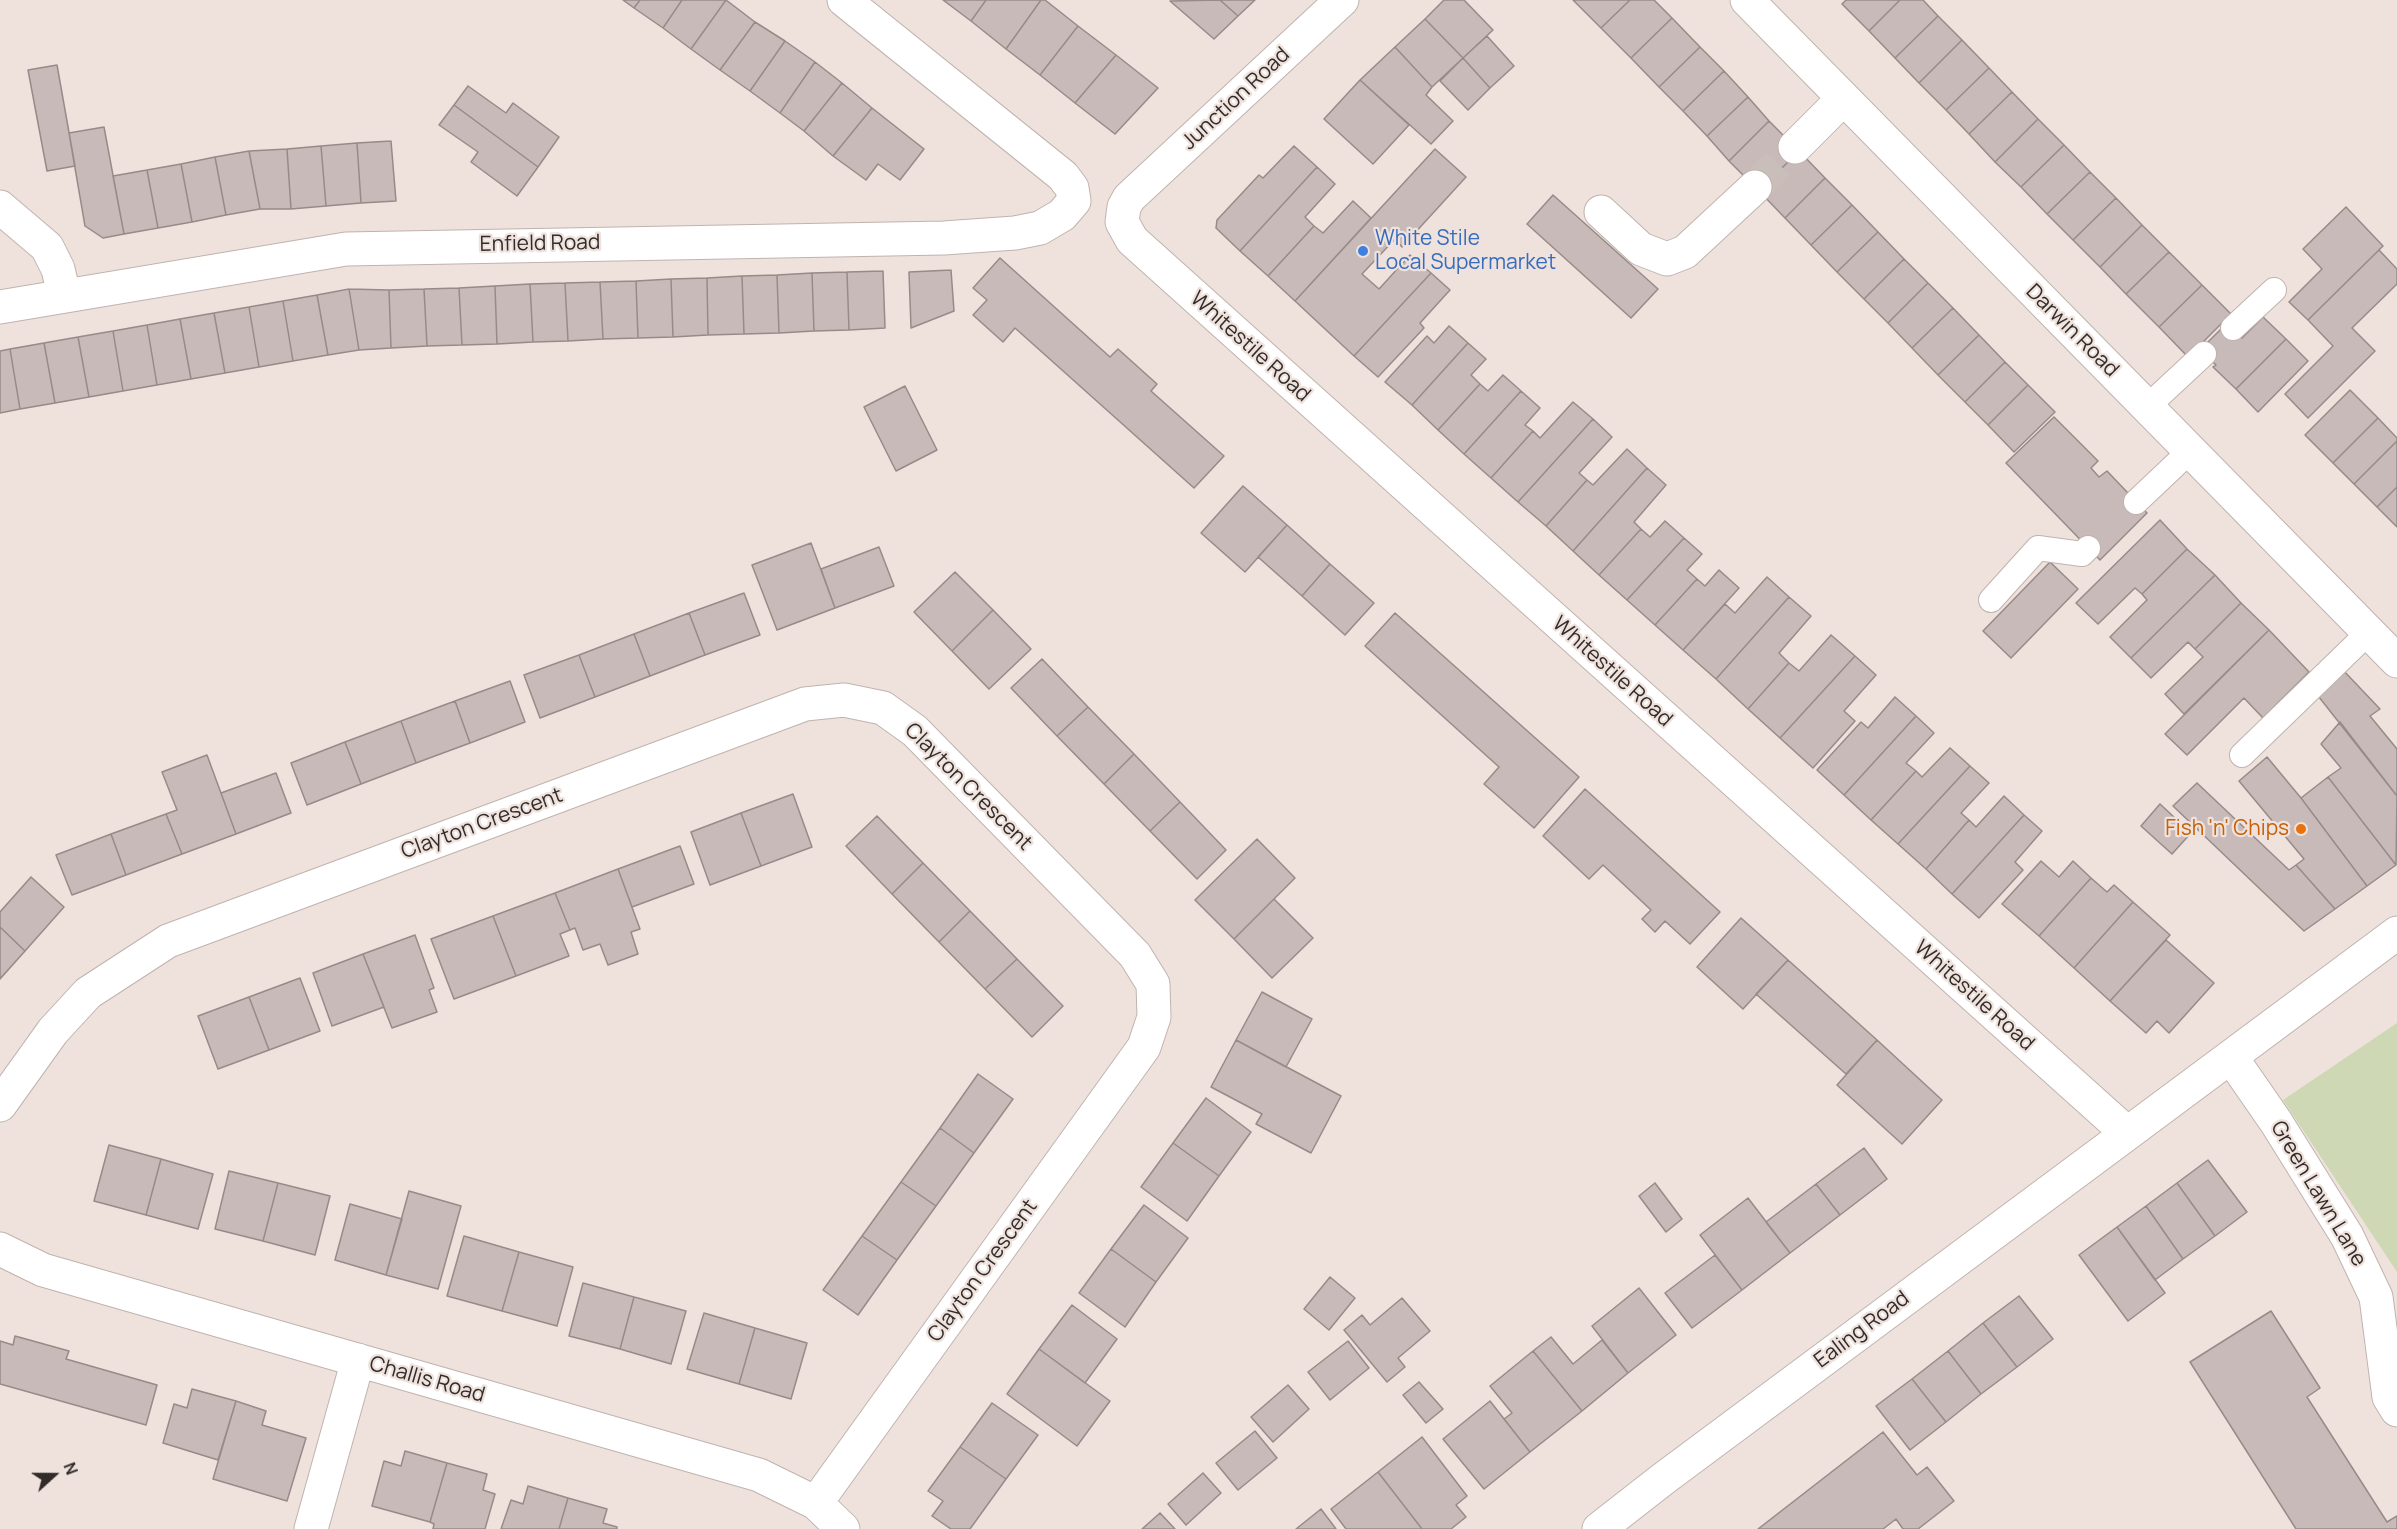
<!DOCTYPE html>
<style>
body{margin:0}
#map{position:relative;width:2397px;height:1529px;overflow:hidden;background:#efe2dd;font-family:Manrope,sans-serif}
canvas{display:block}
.north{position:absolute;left:24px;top:1445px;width:60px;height:60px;-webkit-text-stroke:4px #efe2dd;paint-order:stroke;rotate:69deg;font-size:16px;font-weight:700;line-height:24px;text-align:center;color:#312c2a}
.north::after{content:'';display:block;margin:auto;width:21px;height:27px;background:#312c2a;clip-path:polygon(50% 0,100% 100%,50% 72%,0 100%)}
</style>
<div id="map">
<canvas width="2397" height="1529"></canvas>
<div class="north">N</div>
</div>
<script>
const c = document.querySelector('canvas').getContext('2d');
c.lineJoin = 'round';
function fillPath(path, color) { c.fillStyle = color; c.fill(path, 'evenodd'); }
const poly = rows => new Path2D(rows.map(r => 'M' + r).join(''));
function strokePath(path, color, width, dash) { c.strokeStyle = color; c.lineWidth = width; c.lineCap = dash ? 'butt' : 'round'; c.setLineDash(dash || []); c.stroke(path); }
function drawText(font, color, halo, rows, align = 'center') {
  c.font = font + ' Manrope,sans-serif'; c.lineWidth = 4.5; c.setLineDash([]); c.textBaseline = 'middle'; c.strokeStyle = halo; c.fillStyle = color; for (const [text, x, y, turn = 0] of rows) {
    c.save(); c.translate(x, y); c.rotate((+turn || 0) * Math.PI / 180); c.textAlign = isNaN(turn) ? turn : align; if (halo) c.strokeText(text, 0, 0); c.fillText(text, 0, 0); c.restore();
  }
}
const green = poly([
 [2397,1023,2397,1272,2283,1100]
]);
const building = poly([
 [623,0,640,0,634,8,623,0],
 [640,0,682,0,663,28,634,8,640,0],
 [682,0,726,0,691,49,663,28,682,0],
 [726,0,755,22,720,70,691,49,726,0],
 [943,0,986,0,971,21,943,0],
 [986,0,1041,0,1006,49,971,21,986,0],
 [1041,0,1045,0,1078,26,1040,75,1006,49,1041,0],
 [1220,0,1238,16,1214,39,1170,1,1220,0],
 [1220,0,1255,0,1238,16,1220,0],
 [1444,0,1464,0,1493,30,1463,58,1425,19,1444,0],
 [1573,0,1630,0,1601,28,1573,0],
 [1630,0,1654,0,1672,18,1631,58,1601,28,1630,0],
 [1846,0,1900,0,1869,31,1842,4,1846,0],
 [1900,0,1923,0,1938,16,1895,58,1869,31,1900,0],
 [1938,16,1962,40,1919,83,1895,58,1938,16],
 [1672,18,1700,47,1659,87,1631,58,1672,18],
 [1425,19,1463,58,1432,87,1395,47,1425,19],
 [755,22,785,41,750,91,720,70,755,22],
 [1078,26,1116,55,1075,103,1040,75,1078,26],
 [1487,36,1514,66,1490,88,1463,58,1487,36],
 [1962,40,1989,68,1946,110,1919,83,1962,40],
 [785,41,815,62,780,113,750,91,785,41],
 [1395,47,1432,87,1426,95,1453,121,1431,144,1360,80,1395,47],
 [1700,47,1724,71,1683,111,1659,87,1700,47],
 [1116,55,1158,88,1115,134,1075,103,1116,55],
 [1463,58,1490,88,1468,110,1440,81,1463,58],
 [815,62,842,83,804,131,780,113,815,62],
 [57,65,75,166,47,171,28,70,57,65],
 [1989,68,2012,92,1969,134,1946,110,1989,68],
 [1724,71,1748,97,1707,136,1683,111,1724,71],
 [1360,80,1409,125,1373,164,1324,119,1360,80],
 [842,83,872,108,833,156,804,131,842,83],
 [468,86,506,113,513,103,559,137,538,167,454,105,468,86],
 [2012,92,2038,119,1995,162,1969,134,2012,92],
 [1748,97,1769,121,1729,161,1707,136,1748,97],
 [454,105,538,167,517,196,471,162,478,152,439,125,454,105],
 [872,108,924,149,900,180,878,164,866,180,833,156,872,108],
 [2038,119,2064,145,2021,187,1995,162,2038,119],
 [1769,121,1799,151,1759,191,1729,161,1769,121],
 [104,127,124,234,103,238,85,226,69,133,104,127],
 [391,141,396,201,361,203,357,143,391,141],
 [357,143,361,203,326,206,321,146,357,143],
 [2064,145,2090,172,2047,214,2021,187,2064,145],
 [321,146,326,206,291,209,287,149,321,146],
 [1294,146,1317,167,1240,251,1216,228,1217,220,1259,175,1263,178,1294,146],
 [287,149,291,209,260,209,249,151,287,149],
 [1435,149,1466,177,1402,247,1395,239,1362,274,1379,289,1410,255,1431,273,1354,356,1295,301,1435,149],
 [249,151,260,209,226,215,215,157,249,151],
 [1799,151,1825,178,1785,218,1759,191,1799,151],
 [215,157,226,215,192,222,181,164,215,157],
 [181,164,192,222,158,228,147,170,181,164],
 [1317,167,1335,184,1305,217,1314,226,1268,276,1240,251,1317,167],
 [147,170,158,228,124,234,113,176,147,170],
 [2090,172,2116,198,2073,240,2047,214,2090,172],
 [1825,178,1852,205,1811,245,1785,218,1825,178],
 [1553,195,1658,289,1631,318,1527,224,1553,195],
 [2116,198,2142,225,2100,267,2073,240,2116,198],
 [1353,201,1371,218,1295,301,1268,276,1314,226,1323,233,1353,201],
 [1852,205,1878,232,1837,272,1811,245,1852,205],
 [2346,207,2383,246,2308,320,2289,302,2322,269,2303,249,2346,207],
 [2142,225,2169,252,2126,294,2100,267,2142,225],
 [1878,232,1904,259,1864,299,1837,272,1878,232],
 [2379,250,2397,269,2397,284,2352,328,2375,351,2308,418,2285,394,2333,346,2308,320,2379,250],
 [2169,252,2202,285,2159,327,2126,294,2169,252],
 [1000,258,1110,357,1118,349,1157,384,1151,391,1224,456,1194,488,1015,328,1003,342,973,315,987,300,973,288,1000,258],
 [1904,259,1928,283,1888,323,1864,299,1904,259],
 [951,270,954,311,911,328,909,272,951,270],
 [883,271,885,328,849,330,847,272,883,271],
 [847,272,849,330,814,331,812,273,847,272],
 [812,273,814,331,779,333,777,275,812,273],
 [1431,273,1450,290,1420,323,1424,328,1378,377,1354,356,1431,273],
 [777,275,779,333,744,334,742,276,777,275],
 [742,276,744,334,708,335,707,278,742,276],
 [707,278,708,335,673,337,671,279,707,278],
 [671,279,673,337,638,338,636,281,671,279],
 [636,281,638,338,603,339,600,282,636,281],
 [600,282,603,339,568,341,565,283,600,282],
 [565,283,568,341,533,342,530,284,565,283],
 [1928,283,1953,308,1912,348,1888,323,1928,283],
 [530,284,533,342,497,344,495,286,530,284],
 [2202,285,2231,314,2188,357,2159,327,2202,285],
 [495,286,497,344,462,345,459,288,495,286],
 [459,288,462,345,427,346,424,289,459,288],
 [349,289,389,290,391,348,359,350,349,289],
 [349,289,359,350,328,355,317,295,349,289],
 [424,289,427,346,391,348,389,290,424,289],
 [317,295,328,355,293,361,283,301,317,295],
 [283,301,293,361,259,367,249,307,283,301],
 [249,307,259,367,225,373,214,313,249,307],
 [1953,308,1979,335,1938,375,1912,348,1953,308],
 [214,313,225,373,191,379,180,319,214,313],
 [2263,317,2286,339,2236,389,2213,367,2216,365,2200,350,2227,323,2242,338,2263,317],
 [180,319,191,379,157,385,147,325,180,319],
 [147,325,157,385,123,391,113,331,147,325],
 [1449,326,1468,343,1412,405,1385,382,1427,336,1434,343,1449,326],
 [113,331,123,391,89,397,78,337,113,331],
 [1979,335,2005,362,1965,402,1938,375,1979,335],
 [78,337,89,397,55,403,44,343,78,337],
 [2286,339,2308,361,2258,412,2236,389,2286,339],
 [44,343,55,403,20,409,10,349,44,343],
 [1468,343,1486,359,1471,375,1480,384,1438,430,1412,405,1468,343],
 [10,349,20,409,0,413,0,351,10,349],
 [2005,362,2028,385,1988,425,1965,402,2005,362],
 [1503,375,1521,391,1464,454,1438,430,1480,384,1488,391,1503,375],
 [2028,385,2055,412,2014,452,1988,425,2028,385],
 [905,386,937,450,896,471,864,407,905,386],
 [2350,390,2378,418,2333,463,2305,435,2350,390],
 [1521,391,1540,408,1525,425,1533,431,1491,478,1464,454,1521,391],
 [1573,402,1593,419,1518,502,1491,478,1533,431,1540,438,1573,402],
 [2054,417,2098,461,2091,468,2099,477,2107,471,2147,513,2100,560,2006,463,2054,417],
 [2378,418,2397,438,2397,441,2354,484,2333,463,2378,418],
 [1593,419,1612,437,1579,473,1587,480,1546,526,1518,502,1593,419],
 [2397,441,2397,487,2377,507,2354,484,2397,441],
 [1627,449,1647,468,1573,551,1546,526,1587,480,1593,485,1627,449],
 [1647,468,1666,485,1634,522,1641,529,1599,575,1573,551,1647,468],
 [1243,486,1287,525,1245,572,1201,533,1243,486],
 [2397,487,2397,527,2377,507,2397,487],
 [2160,520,2187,549,2142,594,2135,588,2098,624,2076,603,2160,520],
 [1665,521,1684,538,1627,600,1599,575,1641,529,1650,537,1665,521],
 [1287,525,1330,564,1302,596,1258,557,1287,525],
 [1684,538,1702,554,1687,570,1697,579,1655,625,1627,600,1684,538],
 [811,543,835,608,777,630,752,565,811,543],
 [879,547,894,586,835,608,821,569,879,547],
 [2187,549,2215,575,2131,658,2110,637,2147,600,2142,594,2187,549],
 [2050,562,2078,589,2011,658,1983,631,2050,562],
 [1330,564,1374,603,1345,635,1302,596,1330,564],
 [1719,570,1739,588,1683,650,1655,625,1697,579,1705,586,1719,570],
 [955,572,993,610,952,651,914,612,955,572],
 [2215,575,2241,603,2195,649,2188,642,2151,678,2131,658,2215,575],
 [1767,577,1789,597,1716,679,1683,650,1725,604,1735,613,1767,577],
 [744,593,760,635,705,655,689,613,744,593],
 [1789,597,1811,616,1779,653,1789,663,1748,709,1716,679,1789,597],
 [2241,603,2269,630,2184,714,2165,694,2203,657,2195,649,2241,603],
 [993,610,1031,649,989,689,952,651,993,610],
 [689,613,705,655,650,676,634,634,689,613],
 [1395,613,1579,777,1534,828,1484,784,1499,767,1365,646,1395,613],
 [2269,630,2309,672,2263,718,2244,698,2187,755,2165,734,2269,630],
 [634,634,650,676,595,697,579,655,634,634],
 [1831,635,1855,656,1780,738,1748,709,1789,663,1799,671,1831,635],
 [579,655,595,697,540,718,524,675,579,655],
 [1855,656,1876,675,1844,711,1855,721,1813,768,1780,738,1855,656],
 [1042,659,1088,707,1057,736,1011,688,1042,659],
 [2341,668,2380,709,2370,716,2397,749,2397,796,2315,692,2341,668],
 [510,681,525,722,470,743,455,701,510,681],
 [1895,697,1916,716,1844,795,1817,770,1861,722,1868,728,1895,697],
 [455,701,470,743,416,763,401,721,455,701],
 [1088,707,1134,754,1104,784,1057,736,1088,707],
 [1916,716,1934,733,1906,763,1916,771,1871,820,1844,795,1916,716],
 [401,721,416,763,361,784,345,742,401,721],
 [2340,722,2397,796,2396,865,2328,777,2341,768,2321,744,2340,722],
 [345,742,361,784,307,805,291,763,345,742],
 [1950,748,1970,766,1898,844,1871,820,1916,771,1922,777,1950,748],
 [1134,754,1180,802,1150,831,1104,784,1134,754],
 [207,755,236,834,182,854,166,814,177,810,162,772,207,755],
 [2267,757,2301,798,2367,886,2335,909,2296,865,2304,859,2239,781,2267,757],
 [1970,766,1989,783,1961,813,1969,820,1926,869,1898,844,1970,766],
 [276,773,291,813,236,834,221,793,276,773],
 [2328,777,2396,865,2367,886,2301,798,2328,777],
 [2197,783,2289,870,2296,865,2335,909,2304,931,2173,806,2197,783],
 [1585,789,1720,912,1690,944,1665,921,1655,932,1642,919,1651,910,1603,865,1589,879,1543,836,1585,789],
 [793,794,812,847,761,866,741,813,793,794],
 [2004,796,2024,815,1952,894,1926,869,1969,820,1976,827,2004,796],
 [1180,802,1226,850,1197,879,1150,831,1180,802],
 [2160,804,2191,833,2172,854,2141,826,2160,804],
 [741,813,761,866,710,885,691,832,741,813],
 [166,814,182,854,126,875,111,834,166,814],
 [2024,815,2042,831,2015,862,2023,870,1979,918,1952,894,2024,815],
 [877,816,923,863,892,894,846,846,877,816],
 [111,834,126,875,72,895,56,855,111,834],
 [1257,839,1295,878,1234,939,1195,900,1257,839],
 [680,846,694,884,632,907,618,869,680,846],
 [2041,861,2059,877,2073,861,2091,878,2039,936,2002,904,2041,861],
 [923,863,970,911,939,942,892,894,923,863],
 [618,869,640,929,631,932,638,954,608,965,600,944,583,950,575,928,570,930,555,893,618,869],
 [31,877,64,907,25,951,0,927,0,912,31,877],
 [2091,878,2107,892,2114,885,2133,902,2074,968,2039,936,2091,878],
 [555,893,570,930,560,934,569,956,516,976,493,916,555,893],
 [1274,899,1313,938,1272,978,1234,939,1274,899],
 [2133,902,2170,935,2110,1001,2074,968,2133,902],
 [970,911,1017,959,985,989,939,942,970,911],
 [493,916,516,976,454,999,431,939,493,916],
 [1741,918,1788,960,1743,1009,1697,967,1741,918],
 [0,927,25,951,0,979,0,927],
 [415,935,434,988,429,990,437,1012,392,1028,363,954,415,935],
 [2166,940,2214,983,2169,1033,2157,1021,2146,1033,2110,1001,2166,940],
 [363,954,384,1007,332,1026,313,973,363,954],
 [1017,959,1063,1006,1032,1037,985,989,1017,959],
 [1788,960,1877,1040,1846,1074,1756,994,1788,960],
 [300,978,320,1031,269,1050,249,997,300,978],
 [1262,992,1312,1019,1286,1067,1236,1040,1262,992],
 [249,997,269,1050,218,1069,198,1016,249,997],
 [1236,1040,1341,1096,1311,1153,1256,1124,1262,1114,1211,1087,1236,1040],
 [1877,1040,1942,1100,1902,1144,1837,1085,1877,1040],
 [978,1074,1013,1099,974,1153,940,1128,978,1074],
 [1206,1098,1251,1132,1219,1176,1173,1143,1206,1098],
 [940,1128,974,1153,936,1206,901,1182,940,1128],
 [1173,1143,1219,1176,1187,1221,1141,1187,1173,1143],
 [109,1145,161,1159,146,1215,94,1201,109,1145],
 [1864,1148,1887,1179,1840,1215,1816,1184,1864,1148],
 [161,1159,213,1174,198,1229,146,1215,161,1159],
 [2208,1160,2247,1212,2215,1236,2177,1183,2208,1160],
 [229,1171,278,1183,263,1241,215,1229,229,1171],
 [901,1182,936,1206,897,1260,862,1236,901,1182],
 [278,1183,330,1196,315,1255,263,1241,278,1183],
 [1655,1183,1682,1219,1666,1232,1639,1196,1655,1183],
 [2177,1183,2215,1236,2183,1259,2146,1206,2177,1183],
 [1816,1184,1840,1215,1790,1253,1766,1222,1816,1184],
 [409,1191,461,1206,438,1289,386,1275,409,1191],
 [1748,1198,1790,1253,1742,1290,1700,1235,1748,1198],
 [350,1204,402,1219,386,1275,335,1260,350,1204],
 [1144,1205,1188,1238,1156,1282,1111,1249,1144,1205],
 [2146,1206,2183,1259,2155,1280,2117,1227,2146,1206],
 [2117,1227,2165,1293,2128,1321,2079,1255,2117,1227],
 [464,1236,519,1252,502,1311,447,1296,464,1236],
 [862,1236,897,1260,858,1315,823,1290,862,1236],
 [1111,1249,1156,1282,1125,1327,1079,1293,1111,1249],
 [519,1252,573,1267,557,1326,502,1311,519,1252],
 [1715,1255,1742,1290,1692,1328,1665,1293,1715,1255],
 [1330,1277,1355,1298,1329,1330,1304,1309,1330,1277],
 [583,1283,634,1297,620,1349,569,1336,583,1283],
 [1639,1288,1676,1335,1628,1373,1592,1326,1639,1288],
 [2019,1296,2053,1339,2017,1367,1983,1323,2019,1296],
 [634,1297,686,1311,671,1364,620,1349,634,1297],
 [1402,1298,1430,1331,1398,1358,1405,1367,1387,1382,1344,1330,1362,1315,1370,1325,1402,1298],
 [1072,1305,1117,1339,1085,1383,1039,1349,1072,1305],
 [2271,1311,2320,1388,2307,1397,2387,1522,2397,1516,2397,1529,2296,1529,2190,1362,2271,1311],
 [704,1313,755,1328,739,1384,687,1369,704,1313],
 [1983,1323,2017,1367,1981,1394,1948,1351,1983,1323],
 [755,1328,807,1343,791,1399,739,1384,755,1328],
 [15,1336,69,1351,66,1359,157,1385,146,1425,0,1384,0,1341,13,1345,15,1336],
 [1551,1337,1573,1364,1602,1340,1628,1373,1582,1411,1533,1351,1551,1337],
 [1348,1341,1369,1368,1330,1400,1308,1372,1348,1341],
 [1039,1349,1110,1401,1077,1446,1007,1394,1039,1349],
 [1533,1351,1582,1411,1530,1452,1504,1419,1512,1413,1490,1386,1533,1351],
 [1948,1351,1981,1394,1946,1422,1912,1379,1948,1351],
 [1912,1379,1946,1422,1910,1450,1876,1406,1912,1379],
 [1419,1382,1443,1409,1426,1423,1403,1395,1419,1382],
 [1288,1385,1309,1409,1273,1442,1251,1417,1288,1385],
 [192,1389,236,1401,218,1460,163,1443,174,1404,187,1408,192,1389],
 [236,1401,266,1411,262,1425,306,1438,287,1501,213,1479,236,1401],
 [1490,1401,1530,1452,1484,1489,1443,1439,1490,1401],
 [992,1403,1038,1435,1006,1479,960,1447,992,1403],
 [1255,1431,1277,1458,1238,1490,1216,1463,1255,1431],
 [1883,1432,1917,1475,1927,1467,1954,1501,1918,1529,1903,1529,1896,1519,1883,1529,1758,1529,1883,1432],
 [1422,1437,1467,1496,1456,1505,1466,1517,1451,1529,1422,1529,1378,1472,1422,1437],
 [960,1447,1006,1479,970,1529,951,1529,932,1516,943,1501,928,1491,960,1447],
 [405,1451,447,1463,430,1522,372,1506,384,1461,401,1466,405,1451],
 [447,1463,487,1474,483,1490,495,1494,485,1529,433,1529,434,1524,430,1522,447,1463],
 [1378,1472,1422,1529,1346,1529,1331,1509,1378,1472],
 [1203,1473,1221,1493,1186,1525,1168,1504,1203,1473],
 [528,1486,568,1498,559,1529,501,1529,511,1500,523,1504,528,1486],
 [568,1498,607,1509,603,1523,617,1527,617,1529,559,1529,568,1498],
 [1321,1509,1336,1529,1296,1529,1321,1509],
 [1160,1513,1175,1529,1142,1529,1160,1513]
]);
const streetTunnel = poly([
 [1755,187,1795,147]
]);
const lane = poly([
 [2233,328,2274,290],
 [2147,407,2204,354],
 [2136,502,2190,451],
 [1991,600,2038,548,2082,554,2088,548],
 [2242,755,2368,633]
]);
const street = poly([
 [1342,0,1129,198,1124,207,1122,222,1132,240,2127,1133],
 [1747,0,2397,661],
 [1795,147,1843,99],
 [0,207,47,247,58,269,64,295],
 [1601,212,1641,249,1667,259,1685,252,1755,187],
 [0,307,346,249,944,238,1015,233,1040,228,1062,215,1074,201,1072,188,1063,176,844,0],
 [2231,1057,2276,1122,2347,1236,2376,1297,2389,1397,2397,1410],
 [0,1105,53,1031,88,993,168,941,805,704,844,700,883,708,915,731,1135,955,1153,984,1154,1017,1144,1047,816,1503],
 [0,1249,43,1270,759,1475,816,1503,843,1529],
 [311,1529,358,1360]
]);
const secondary = poly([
 [1599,1529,1663,1479,2397,933]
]);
const markers = [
 [1363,251,6,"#3f7fe0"],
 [2301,829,6,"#e8710a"]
];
const streetNames = [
 ["Junction Road",1236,99,-43],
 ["Enfield Road",540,244,-1],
 ["Darwin Road",2072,331,45],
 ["Whitestile Road",1250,347,42],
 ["Whitestile Road",1612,672,42],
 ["Clayton Crescent",968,787,45],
 ["Clayton Crescent",482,824,-20],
 ["Whitestile Road",1974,996,42],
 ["Green Lawn Lane",2318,1194,59],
 ["Clayton Crescent",983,1271,-54],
 ["Ealing Road",1862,1330,-37],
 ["Challis Road",427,1380,16]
];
const shopNames = [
 ["White Stile",1375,239],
 ["Local Supermarket",1375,263]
];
const foodNames = [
 ["Fish 'n' Chips",2289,829]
];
fillPath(green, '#cfd8b4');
fillPath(building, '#c8bab8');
strokePath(building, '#978a88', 1.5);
strokePath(streetTunnel, '#c9beb9', 33, [33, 16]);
strokePath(lane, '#c0b3ae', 26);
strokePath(street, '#c0b3ae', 35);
strokePath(secondary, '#c0b3ae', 35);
strokePath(lane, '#fff', 24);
strokePath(street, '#fff', 33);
strokePath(secondary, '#fff', 33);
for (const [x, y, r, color] of markers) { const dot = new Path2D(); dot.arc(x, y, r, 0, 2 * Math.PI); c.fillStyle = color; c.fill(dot); strokePath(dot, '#efe2dd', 2); }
drawText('21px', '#312c2a', '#efe2dd', streetNames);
drawText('21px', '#366cbe', '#efe2dd', shopNames, 'left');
drawText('21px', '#c56008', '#efe2dd', foodNames, 'right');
</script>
